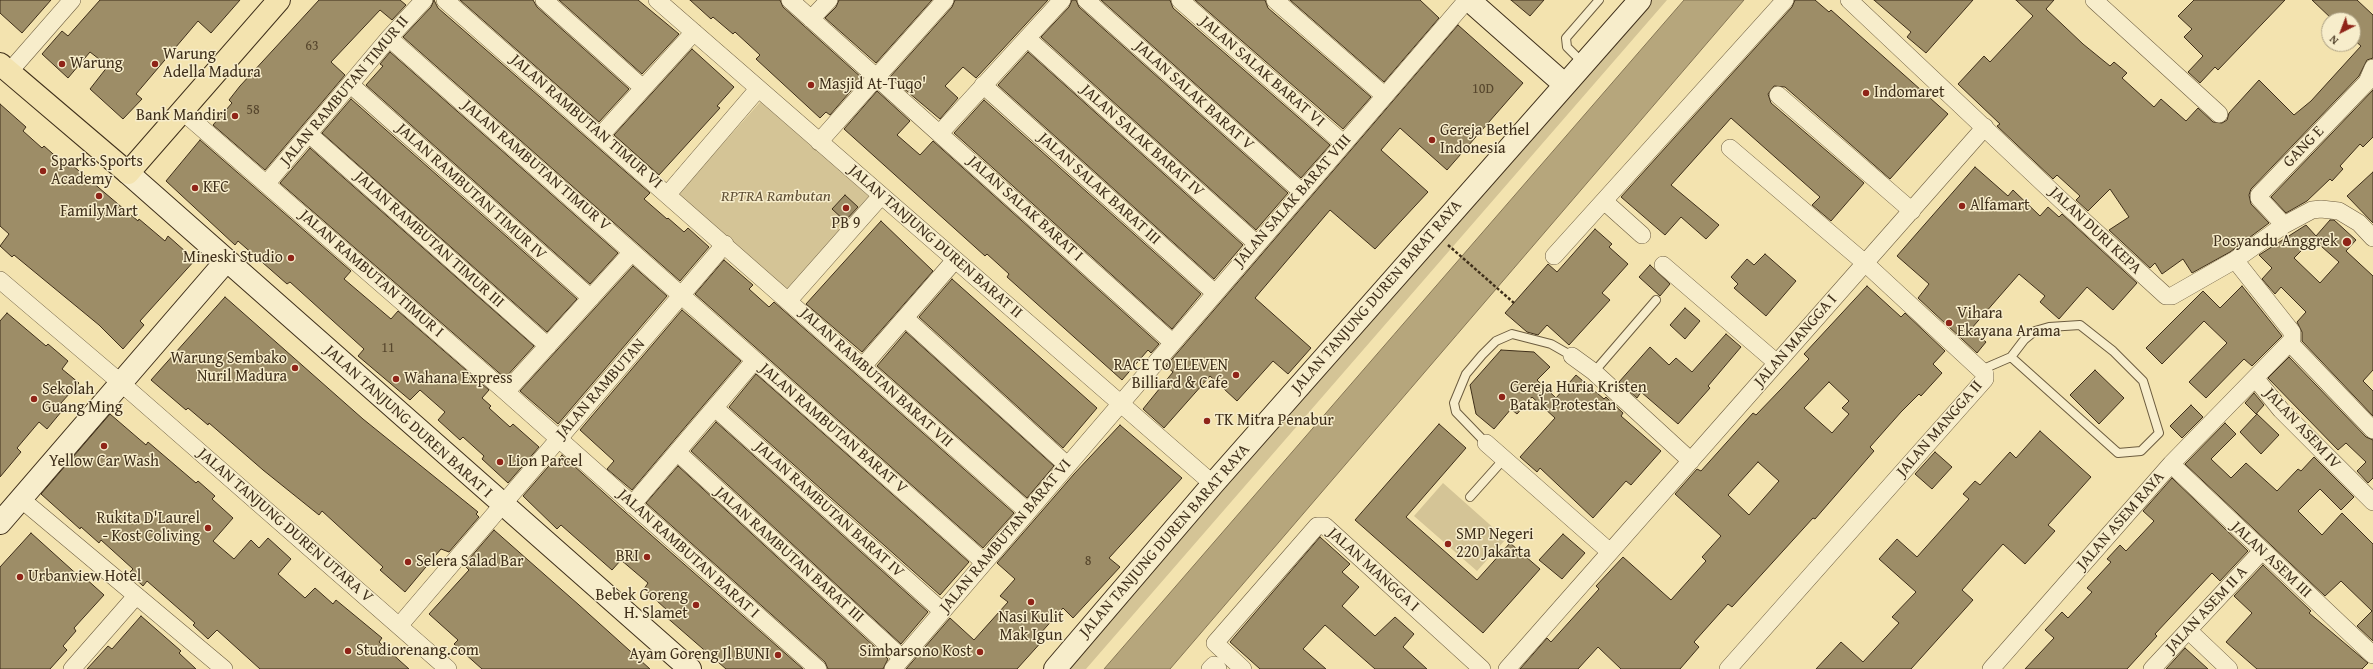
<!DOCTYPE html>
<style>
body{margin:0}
#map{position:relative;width:2373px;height:669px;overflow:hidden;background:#f3e3af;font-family:"Gentium Book Plus",serif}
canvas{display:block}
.north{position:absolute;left:2321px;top:12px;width:40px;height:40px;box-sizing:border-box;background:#f7edcb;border:1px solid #ada184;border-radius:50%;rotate:222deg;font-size:11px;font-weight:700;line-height:16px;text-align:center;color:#3f2f1a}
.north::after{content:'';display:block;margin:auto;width:14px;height:18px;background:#8f2418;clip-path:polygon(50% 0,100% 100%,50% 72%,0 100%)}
</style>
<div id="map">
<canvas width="2373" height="669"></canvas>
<div class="north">N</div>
</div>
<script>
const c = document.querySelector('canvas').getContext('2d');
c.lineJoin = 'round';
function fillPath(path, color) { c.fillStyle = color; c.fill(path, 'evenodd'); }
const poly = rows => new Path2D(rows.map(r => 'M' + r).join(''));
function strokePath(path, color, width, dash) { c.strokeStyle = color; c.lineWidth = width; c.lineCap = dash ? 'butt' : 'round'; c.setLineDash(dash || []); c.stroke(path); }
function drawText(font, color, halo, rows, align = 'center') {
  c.font = font + ' "Gentium Book Plus",serif'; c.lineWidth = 3; c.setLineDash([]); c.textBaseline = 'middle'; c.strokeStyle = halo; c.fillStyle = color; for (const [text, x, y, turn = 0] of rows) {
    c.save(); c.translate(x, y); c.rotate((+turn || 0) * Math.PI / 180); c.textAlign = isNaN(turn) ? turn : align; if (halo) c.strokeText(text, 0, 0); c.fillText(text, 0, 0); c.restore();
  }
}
const green = poly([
 [1648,0,1667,0,1086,669,1064,669],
 [762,100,873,200,789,294,678,194],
 [1443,483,1506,539,1477,571,1414,516]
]);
const water = poly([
 [1684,0,1744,0,1170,669,1104,669,1684,0]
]);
const building = poly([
 [0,0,51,0,22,33,0,13,0,0],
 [100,0,240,0,211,33,198,21,136,94,142,99,123,119,90,89,108,66,90,52,68,78,42,54,62,31,68,36,100,0],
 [319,0,400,0,406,5,392,20,380,10,331,62,345,75,265,170,213,125,232,103,229,100,240,86,319,0],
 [434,0,438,8,650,193,644,199,667,219,668,218,684,232,688,228,709,247,680,281,403,37,431,7,434,0],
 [460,0,533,0,537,7,629,89,599,122,460,0],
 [559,0,638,0,679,34,642,74,559,0],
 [690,0,780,0,783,7,862,78,830,115,826,112,820,118,756,59,760,55,735,32,733,34,713,17,711,19,690,0],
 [839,0,932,0,876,63,825,18,836,7,839,0],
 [955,0,1048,0,978,76,976,78,963,67,945,86,958,98,940,119,890,77,952,7,955,0],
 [1072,0,1076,0,1079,7,1288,193,1256,230,1041,37,1069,7,1072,0],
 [1101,0,1170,0,1173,8,1330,145,1301,178,1101,0],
 [1195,0,1265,0,1268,8,1371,97,1343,129,1195,0],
 [1290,0,1420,0,1439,18,1384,82,1290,0],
 [1511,0,1544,0,1530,16,1511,0],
 [1795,0,1815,0,1829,12,1831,10,1948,114,1890,179,1785,87,1774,86,1768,94,1771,103,1864,183,1831,221,1812,205,1820,197,1731,118,1671,185,1719,225,1706,239,1681,217,1665,235,1621,197,1792,7,1795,0],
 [1874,0,1973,0,1926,53,1907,37,1911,32,1874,0],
 [2016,0,2054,0,2046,9,2083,44,2110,66,2114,62,2127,73,2122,78,2154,107,2161,99,2186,121,2198,108,2213,122,2222,123,2227,120,2229,113,2259,80,2294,115,2311,101,2361,46,2353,39,2353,20,2333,20,2312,0,2357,0,2373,15,2373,58,2367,60,2359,76,2251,189,2249,195,2251,204,2269,223,2230,252,2192,273,2183,259,2162,274,2155,263,2150,268,2109,230,2129,217,2110,189,2088,211,2076,200,2080,196,2057,175,2053,179,1997,126,2000,124,1958,84,1984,56,1990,62,2033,16,2016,0],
 [2194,0,2285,0,2218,70,2215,67,2200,83,2188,72,2203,56,2184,37,2192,29,2178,16,2194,0],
 [1458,25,1523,83,1447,170,1400,128,1381,150,1428,192,1375,249,1330,210,1255,298,1311,348,1288,374,1273,361,1237,401,1210,376,1164,428,1143,409,1173,372,1166,366,1458,25],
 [692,49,734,87,717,106,720,108,659,175,614,135,692,49],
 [390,52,618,253,590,284,366,85,383,66,380,64,390,52],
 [1028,52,1243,245,1214,279,998,85,1028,52],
 [2373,90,2373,137,2363,147,2360,144,2340,166,2343,169,2332,181,2330,179,2307,201,2286,213,2271,197,2373,90],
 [877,91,910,121,897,135,920,155,933,141,1159,344,1151,353,1148,350,1122,380,1007,277,1009,274,987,254,985,256,844,129,877,91],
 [351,99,577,299,547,332,322,133,351,99],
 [984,100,1201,294,1172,329,954,133,984,100],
 [0,104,26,127,23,131,42,148,44,146,69,168,72,165,138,221,139,219,165,241,168,236,195,260,140,321,144,325,123,349,99,325,14,255,12,257,0,246,9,234,0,226,0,104],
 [200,140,351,271,344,279,391,319,398,311,489,390,482,398,491,406,489,408,510,427,513,424,539,447,508,483,482,459,484,456,463,437,460,440,438,420,445,412,420,390,410,400,358,356,364,349,290,282,287,284,238,241,235,245,166,181,200,140],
 [310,148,534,346,505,378,280,183,310,148],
 [1975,167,2008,196,2013,190,2040,216,2048,207,2059,217,2062,214,2137,283,2113,310,2087,287,2059,319,2040,302,2045,296,2019,274,1971,329,1986,342,1977,353,1918,298,1929,284,1897,256,1975,167],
 [2373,172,2373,223,2347,196,2373,172],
 [845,195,858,207,845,221,832,209,845,195],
 [2330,220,2334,220,2356,240,2346,251,2373,276,2373,370,2363,381,2373,391,2373,416,2302,341,2302,332,2297,322,2306,312,2281,287,2275,294,2262,279,2272,268,2259,255,2306,225,2316,236,2330,220],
 [2313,239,2339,262,2320,283,2294,258,2313,239],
 [881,221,933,271,862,352,806,304,881,221],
 [1595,229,1612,244,1609,247,1628,264,1602,293,1610,300,1569,345,1547,325,1538,335,1527,332,1505,313,1548,264,1557,272,1595,229],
 [1765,254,1796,281,1766,316,1734,288,1738,284,1731,277,1747,259,1754,265,1765,254],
 [724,260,753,285,749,289,769,307,774,302,1014,513,983,548,695,294,724,260],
 [1650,265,1670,284,1660,296,1639,277,1650,265],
 [633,266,667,296,558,424,520,391,633,266],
 [952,279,1097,408,1063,448,919,317,952,279],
 [1867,286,1901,317,1905,313,1945,351,1933,364,1942,373,1921,396,1919,394,1901,412,1870,447,1874,451,1815,519,1813,518,1732,607,1728,604,1694,642,1699,647,1680,669,1621,669,1598,647,1578,669,1520,669,1547,638,1551,642,1599,589,1596,586,1623,557,1671,600,1706,561,1702,557,1721,536,1675,494,1697,469,1701,471,1753,413,1756,415,1782,388,1809,359,1804,354,1867,286],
 [1829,382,1849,401,1842,408,1849,414,1832,433,1804,408,1829,382],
 [1758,462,1779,481,1749,515,1728,495,1758,462],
 [2242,286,2282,336,2252,366,2244,359,2206,398,2189,382,2227,343,2204,321,2162,364,2146,348,2203,291,2220,308,2242,286],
 [225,297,363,419,478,512,476,514,479,517,449,552,441,549,405,592,380,570,383,567,322,511,319,515,263,470,209,423,208,425,188,408,186,410,151,380,225,297],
 [1685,308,1700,321,1685,339,1670,325,1685,308],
 [682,310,741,361,632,490,607,469,614,461,580,430,682,310],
 [7,313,46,346,48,344,68,361,62,369,79,383,61,403,66,406,47,429,39,422,17,448,21,452,0,477,0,321,7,313],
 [906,332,1054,466,1027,498,877,366,906,332],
 [1726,334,1741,347,1708,386,1710,388,1678,424,1641,392,1637,398,1619,382,1650,347,1669,365,1676,358,1692,372,1726,334],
 [1501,350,1534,352,1550,367,1537,380,1556,398,1576,375,1604,399,1606,397,1623,413,1621,416,1661,451,1631,485,1626,481,1593,518,1540,468,1537,472,1520,457,1555,418,1532,397,1517,414,1511,409,1494,429,1476,414,1470,385,1501,350],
 [2289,357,2366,437,2373,440,2373,478,2368,483,2357,471,2366,462,2346,443,2338,450,2268,378,2289,357],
 [2095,370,2124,398,2099,424,2070,395,2095,370],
 [756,374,969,562,940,595,729,407,756,374],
 [2254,393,2264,405,2256,414,2245,403,2254,393],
 [2191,405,2203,417,2182,438,2170,426,2191,405],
 [110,414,146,445,148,442,196,483,198,481,215,496,212,499,233,518,213,541,234,559,251,540,259,548,268,538,291,559,278,574,305,598,315,588,333,604,336,600,382,638,379,642,409,669,260,669,217,630,208,639,193,625,195,623,147,581,143,586,129,573,133,569,101,540,99,543,81,527,80,529,41,494,110,414],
 [2257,414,2279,435,2261,454,2240,432,2257,414],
 [716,422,928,612,901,644,691,451,716,422],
 [2225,423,2236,434,2211,459,2231,478,2246,463,2277,491,2298,469,2301,471,2314,457,2354,497,2341,510,2320,489,2298,511,2322,535,2342,513,2373,544,2373,641,2357,626,2372,611,2341,581,2325,596,2185,464,2225,423],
 [1439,424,1466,448,1406,517,1477,580,1510,543,1540,569,1483,633,1355,520,1439,424],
 [1120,425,1182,478,1109,558,1120,567,1073,618,1063,608,1039,635,1044,639,1017,669,906,669,950,618,974,640,1008,602,1000,596,1015,579,997,563,1074,474,1120,425],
 [2040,431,2091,477,2048,525,2055,531,2025,564,2003,544,1962,590,1973,600,1911,669,1816,669,1841,642,1863,662,1899,623,1892,617,1916,592,1879,559,1897,539,1917,557,1969,499,1963,494,1975,481,1980,485,2010,452,2016,458,2040,431],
 [1935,452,1952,467,1932,489,1915,474,1935,452],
 [562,455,625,512,803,669,726,669,664,615,668,611,644,589,648,583,621,560,612,570,561,525,557,529,523,496,554,460,556,462,562,455],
 [678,466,888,659,883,669,828,669,825,662,646,503,678,466],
 [2172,478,2248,551,2220,581,2212,573,2155,634,2157,636,2127,669,2025,669,2054,638,2045,630,2062,612,2068,618,2092,592,2087,588,2111,562,2107,559,2120,545,2126,551,2154,521,2143,511,2172,478],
 [494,530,579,605,650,669,482,669,454,644,458,640,429,614,469,570,464,565,494,530],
 [31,533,82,579,84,577,104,595,74,628,76,631,63,646,67,650,50,669,0,669,0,567,31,533],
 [1563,534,1585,553,1562,579,1539,560,1563,534],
 [1320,537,1350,564,1342,572,1359,587,1342,606,1375,636,1395,617,1414,634,1403,647,1427,669,1375,669,1325,625,1303,649,1326,669,1260,669,1230,642,1320,537],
 [2263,565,2311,611,2309,613,2368,663,2362,669,2257,669,2226,642,2252,613,2234,596,2263,565],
 [141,616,181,651,179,653,196,669,87,669,108,646,112,649,141,616],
 [2185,648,2208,669,2166,669,2185,648]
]);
const path = poly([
 [1448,245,1514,303]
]);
const lane = poly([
 [1583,63,1567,47,1566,38,1599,0],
 [1981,370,2011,357,2024,340,2035,331,2049,327,2080,325,2113,351,2143,381,2159,433,2141,451,2118,453,2011,357],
 [1594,372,1656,300],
 [1486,443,1456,412,1454,403,1466,374,1482,355,1496,341,1512,334,1551,344,1572,356],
 [1470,497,1504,459]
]);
const street = poly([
 [445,0,1027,511],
 [544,0,643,88],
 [657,0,1213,484],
 [790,0,1172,342],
 [1086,0,1302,192],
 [1180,0,1343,143],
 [1275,0,1385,96],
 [1849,0,2062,201,2166,296,2172,296,2235,260,2284,225,2312,210,2321,209,2339,211,2359,223,2373,238],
 [2094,0,2219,114],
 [811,19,829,0],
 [389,38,984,562],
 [1027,38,1257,244],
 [9,72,72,0],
 [351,85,591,298],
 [983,85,1215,293],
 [1778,95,1912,211],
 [182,111,506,392,818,669],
 [940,133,1062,0],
 [309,134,548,346],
 [601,135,694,32],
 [819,142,945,0],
 [267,183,389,38,424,0],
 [668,194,758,89],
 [1604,201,1642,235],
 [2284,225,2259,198,2259,195,2367,82,2373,68],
 [1554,256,1785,0],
 [1663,265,1777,363],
 [0,280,121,383,448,669],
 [789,300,881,196],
 [905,318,1067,465],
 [2290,343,2373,430],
 [1572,356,1594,372,1691,461],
 [863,366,955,260],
 [2256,379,2281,410,2373,502],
 [506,392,632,252],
 [715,408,942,611],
 [1486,443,1610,552],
 [677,452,902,658],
 [2171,464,2373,655],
 [21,499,224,669],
 [632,505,755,360],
 [399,626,725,244],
 [2189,631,2229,669],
 [72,669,136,596],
 [893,669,1467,0],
 [1210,669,1214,665,1218,669],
 [1243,669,1215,643,1317,526,1325,526,1482,669],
 [1507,669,1985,127],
 [1728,669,1985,379,1985,374,1865,263,1730,148],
 [1991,669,2171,464,2292,340,2292,332,2235,260],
 [2152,669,2261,552]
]);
const secondary = poly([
 [1469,0,1564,84],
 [128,173,690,669],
 [0,523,227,260],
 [1055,669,1213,484,1640,0]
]);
const primary = poly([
 [0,64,128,173,279,0]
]);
const markers = [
 [62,64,4,"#8f2418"],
 [155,64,4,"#8f2418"],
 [811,85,4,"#8f2418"],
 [1866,93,4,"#8f2418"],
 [235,116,4,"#8f2418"],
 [1432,140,4,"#8f2418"],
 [43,171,4,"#8f2418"],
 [195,188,4,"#8f2418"],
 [99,196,4,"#8f2418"],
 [1962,206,4,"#8f2418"],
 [846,208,4,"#8f2418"],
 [2347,242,5,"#8f2418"],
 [291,258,4,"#8f2418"],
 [1949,323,4,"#8f2418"],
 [295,368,4,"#8f2418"],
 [1236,375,4,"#8f2418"],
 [396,379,4,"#8f2418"],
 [1502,397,4,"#8f2418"],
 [34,399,4,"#8f2418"],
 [1207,421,4,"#8f2418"],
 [104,446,4,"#8f2418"],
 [500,462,4,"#8f2418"],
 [208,528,4,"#8f2418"],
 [1448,544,4,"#8f2418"],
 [647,557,4,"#8f2418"],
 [408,562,4,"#8f2418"],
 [20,577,4,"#8f2418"],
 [1031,602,4,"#8f2418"],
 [696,605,4,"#8f2418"],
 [348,651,4,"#8f2418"],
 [980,652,4,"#8f2418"],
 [778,655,4,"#8f2418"]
];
const numberNames = [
 ["63",312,46],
 ["10D",1483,89],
 ["58",253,110],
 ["11",388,348],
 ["8",1088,561]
];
const poiNames = [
 ["Warung",163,55],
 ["Adella Madura",163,73],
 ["Warung",70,64],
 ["Masjid At-Tuqo'",819,85],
 ["Indomaret",1874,93],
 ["Bank Mandiri",227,116,"right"],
 ["Gereja Bethel",1440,131],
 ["Indonesia",1440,149],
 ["Sparks Sports",51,162],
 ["Academy",51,180],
 ["KFC",203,188],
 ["Alfamart",1970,206],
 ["FamilyMart",99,212,"center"],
 ["PB 9",846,224,"center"],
 ["Posyandu Anggrek",2338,242,"right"],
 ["Mineski Studio",283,258,"right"],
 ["Vihara",1957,314],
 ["Ekayana Arama",1957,332],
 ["Warung Sembako",287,359,"right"],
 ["Nuril Madura",287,377,"right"],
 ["RACE TO ELEVEN",1228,366,"right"],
 ["Billiard & Cafe",1228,384,"right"],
 ["Wahana Express",404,379],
 ["Gereja Huria Kristen",1510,388],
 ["Batak Protestan",1510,406],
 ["Sekolah",42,390],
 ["Guang Ming",42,408],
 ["TK Mitra Penabur",1215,421],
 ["Yellow Car Wash",104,462,"center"],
 ["Lion Parcel",508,462],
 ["Rukita D'Laurel",200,519,"right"],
 ["- Kost Coliving",200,537,"right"],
 ["SMP Negeri",1456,535],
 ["220 Jakarta",1456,553],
 ["BRI",639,557,"right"],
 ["Selera Salad Bar",416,562],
 ["Urbanview Hotel",28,577],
 ["Bebek Goreng",688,596,"right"],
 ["H. Slamet",688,614,"right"],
 ["Nasi Kulit",1031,618,"center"],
 ["Mak Igun",1031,636,"center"],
 ["Studiorenang.com",356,651],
 ["Simbarsono Kost",972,652,"right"],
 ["Ayam Goreng Jl BUNI",770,655,"right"]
];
const streetNames = [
 ["JALAN SALAK BARAT VI",1262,72,41],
 ["JALAN RAMBUTAN TIMUR II",345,91,-50],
 ["JALAN SALAK BARAT V",1194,96,42],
 ["JALAN RAMBUTAN TIMUR VI",586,122,41],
 ["JALAN SALAK BARAT IV",1142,141,42],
 ["GANG E",2304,147,-46],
 ["JALAN RAMBUTAN TIMUR V",536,166,41],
 ["JALAN SALAK BARAT III",1099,189,42],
 ["JALAN RAMBUTAN TIMUR IV",471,192,42],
 ["JALAN SALAK BARAT VIII",1293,201,-49],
 ["JALAN SALAK BARAT I",1025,209,42],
 ["JALAN DURI KEPA",2095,231,43],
 ["JALAN RAMBUTAN TIMUR III",429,240,42],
 ["JALAN TANJUNG DUREN BARAT II",935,242,41],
 ["JALAN RAMBUTAN TIMUR I",371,274,41],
 ["JALAN TANJUNG DUREN BARAT RAYA",1377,297,-49],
 ["JALAN MANGGA I",1796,341,-49],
 ["JALAN RAMBUTAN BARAT VII",876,378,42],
 ["JALAN RAMBUTAN",601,389,-49],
 ["JALAN TANJUNG DUREN BARAT I",408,422,42],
 ["JALAN RAMBUTAN BARAT V",833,429,41],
 ["JALAN MANGGA II",1940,429,-49],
 ["JALAN ASEM IV",2302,429,47],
 ["JALAN RAMBUTAN BARAT IV",829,510,42],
 ["JALAN ASEM RAYA",2121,521,-49],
 ["JALAN TANJUNG DUREN UTARA V",285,526,41],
 ["JALAN RAMBUTAN BARAT VI",1006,536,-50],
 ["JALAN TANJUNG DUREN BARAT RAYA",1165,541,-49],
 ["JALAN RAMBUTAN BARAT I",688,554,42],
 ["JALAN RAMBUTAN BARAT III",789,555,42],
 ["JALAN ASEM III",2271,560,43],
 ["JALAN MANGGA I",1373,570,42],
 ["JALAN ASEM II A",2207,610,-47]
];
const parkNames = [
 ["RPTRA Rambutan",776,197]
];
fillPath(green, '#d4c496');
fillPath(water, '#b6a67c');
strokePath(water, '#867655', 1);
fillPath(building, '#9d8d67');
strokePath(building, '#3f2f1a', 1);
strokePath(lane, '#6c5c3f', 10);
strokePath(street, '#6c5c3f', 18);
strokePath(secondary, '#3f2f1a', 24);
strokePath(primary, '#3f2f1a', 24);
strokePath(path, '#3f2f1a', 2.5, [3, 2]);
strokePath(lane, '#f7edcb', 8);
strokePath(street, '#f7edcb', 17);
strokePath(secondary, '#f7edcb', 22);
strokePath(primary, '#f3e3af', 22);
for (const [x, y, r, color] of markers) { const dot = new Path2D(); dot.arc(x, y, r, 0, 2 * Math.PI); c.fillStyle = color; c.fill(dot); strokePath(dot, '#f7edcb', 1.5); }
drawText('14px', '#56462d', null, numberNames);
drawText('16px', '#3f2f1a', '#f7edcb', poiNames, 'left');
drawText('16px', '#3f2f1a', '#f7edcb', streetNames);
drawText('italic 16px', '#5d4d33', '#f7edcb', parkNames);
</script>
